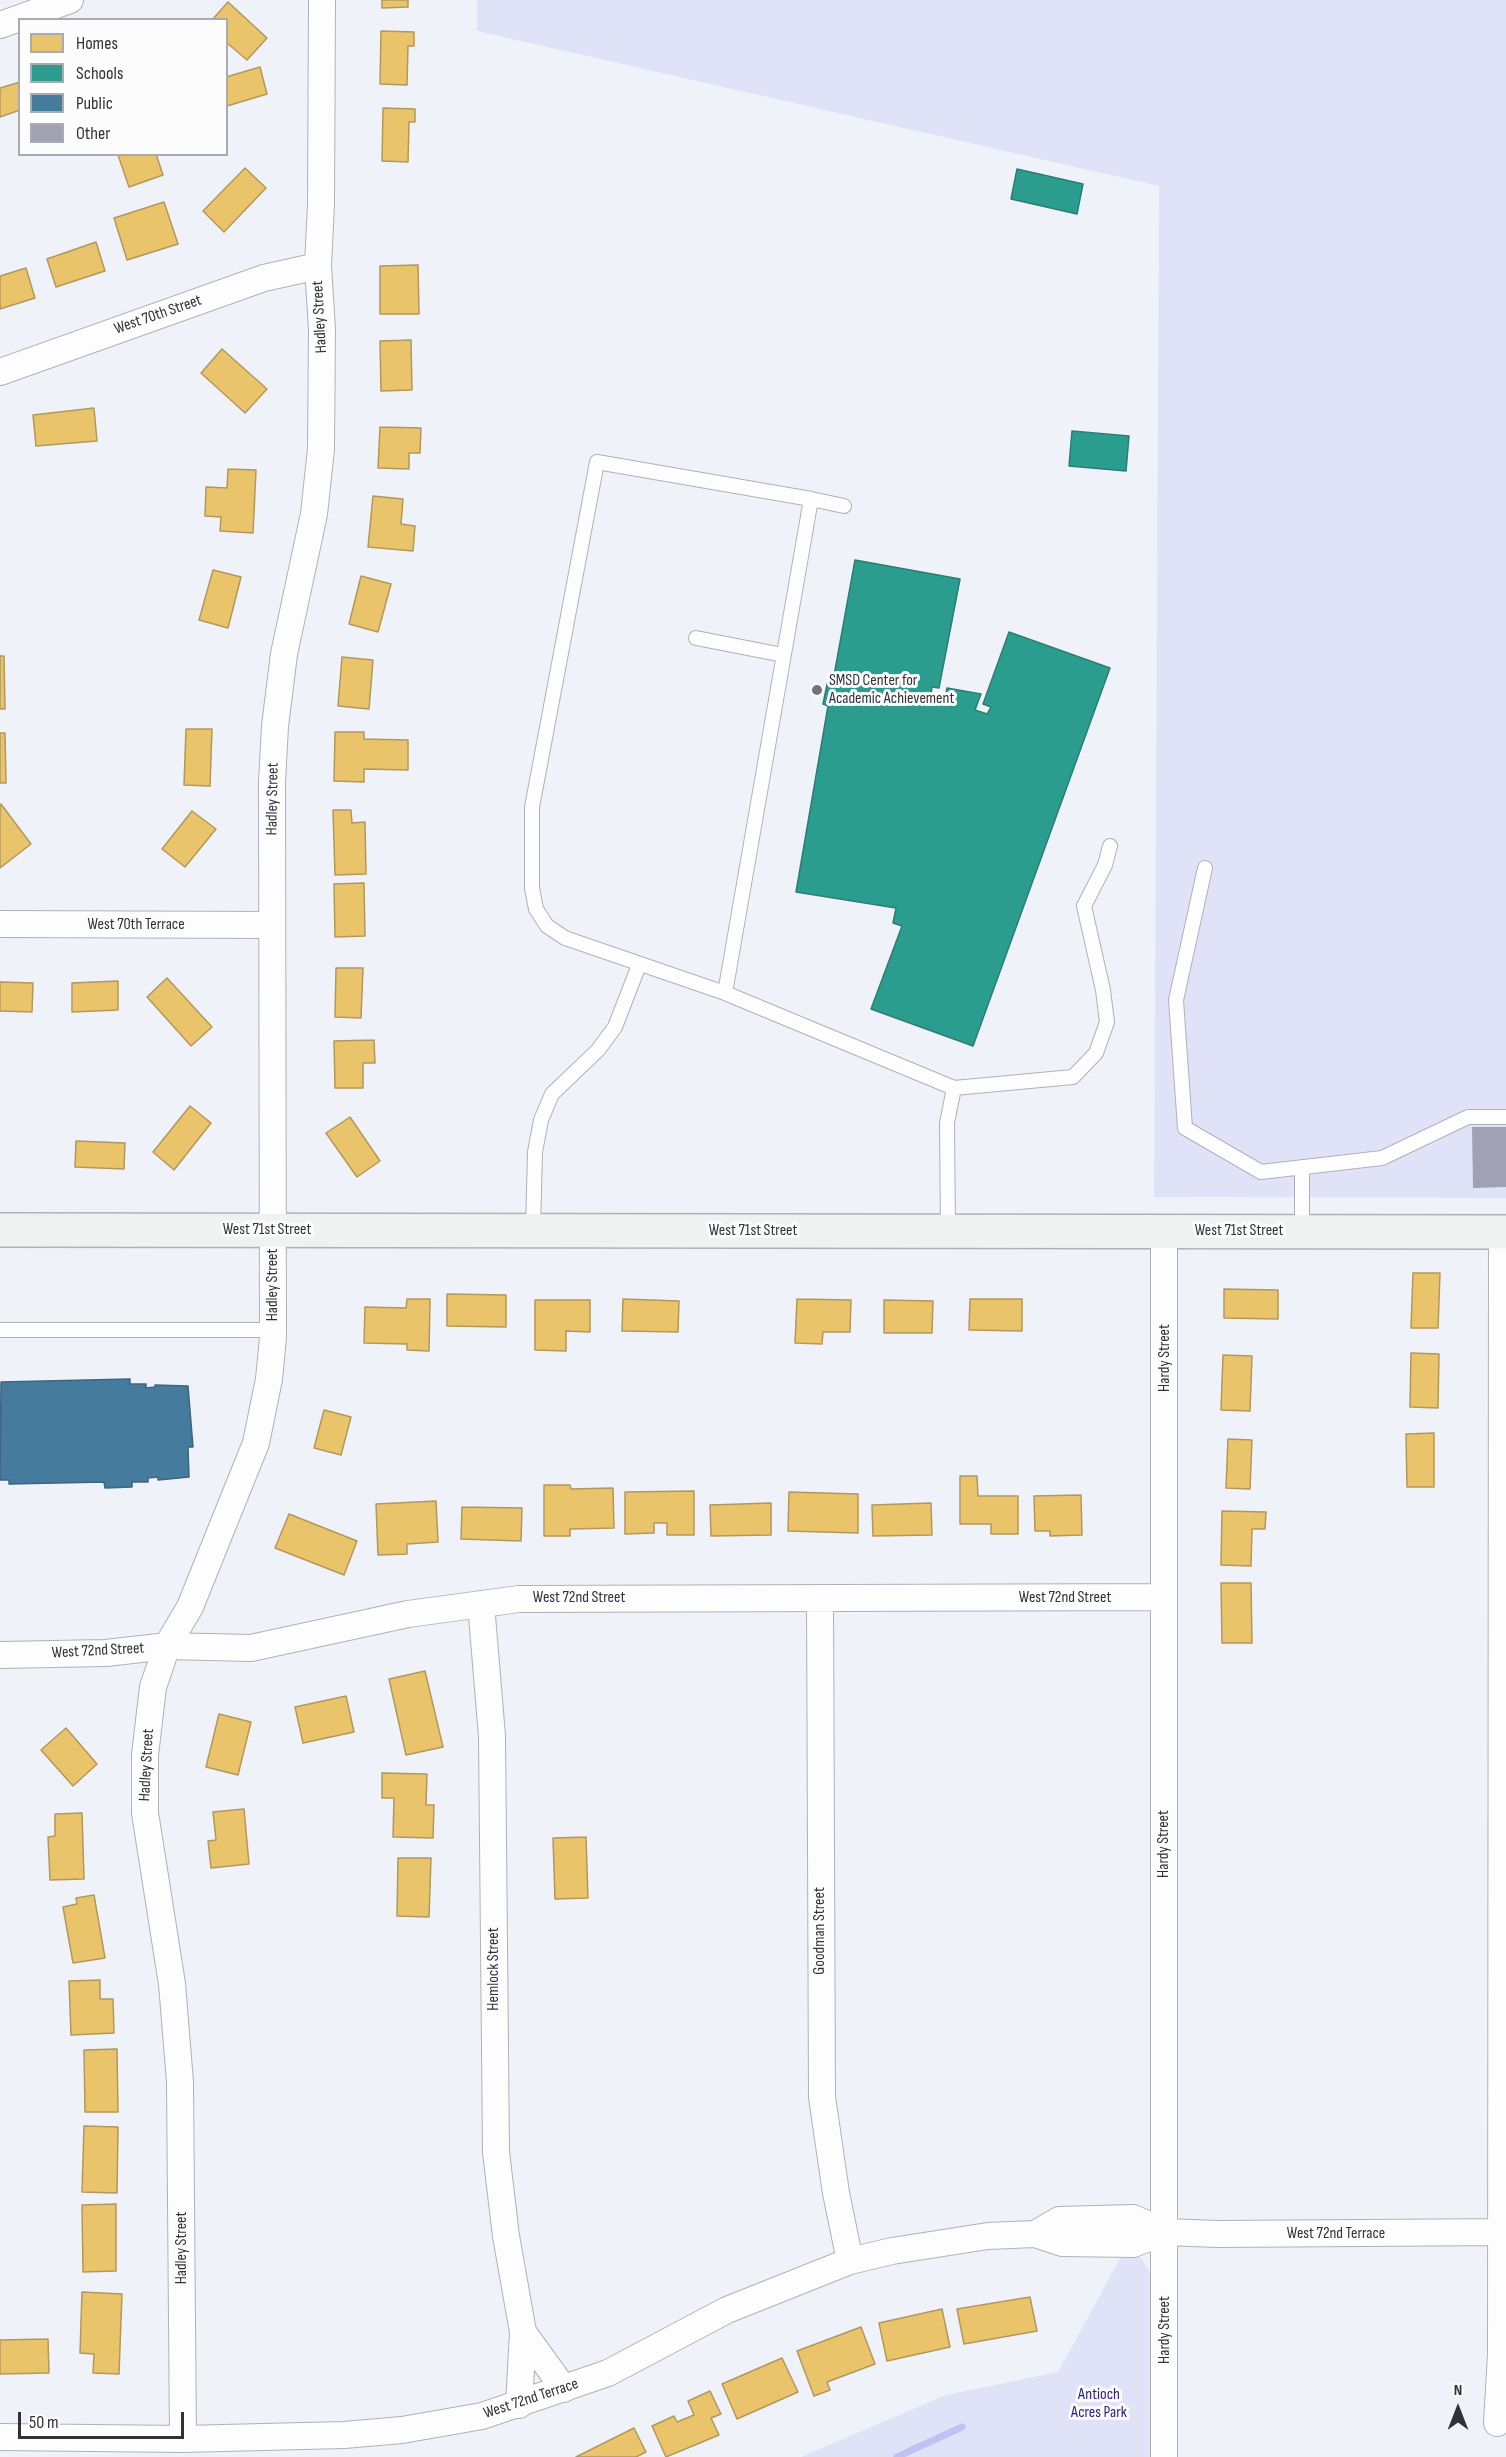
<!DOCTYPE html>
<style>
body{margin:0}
#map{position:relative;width:1506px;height:2457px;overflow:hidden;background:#f0f2fa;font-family:"Sofia Sans Condensed",sans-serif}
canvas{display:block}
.legend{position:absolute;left:18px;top:18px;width:210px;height:138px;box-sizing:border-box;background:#fcfcfc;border:2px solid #aaabae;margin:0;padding:8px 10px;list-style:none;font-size:18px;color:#303139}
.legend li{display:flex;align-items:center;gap:12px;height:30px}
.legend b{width:30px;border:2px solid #aaabae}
.north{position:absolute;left:1428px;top:2379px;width:60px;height:60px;-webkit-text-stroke:4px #fcfcfc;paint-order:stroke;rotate:0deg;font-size:16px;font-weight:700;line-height:24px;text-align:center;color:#303139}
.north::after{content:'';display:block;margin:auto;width:21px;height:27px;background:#303139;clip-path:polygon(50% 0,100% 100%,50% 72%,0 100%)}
.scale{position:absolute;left:18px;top:2412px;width:166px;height:27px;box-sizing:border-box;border:3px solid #303139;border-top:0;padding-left:8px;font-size:18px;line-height:21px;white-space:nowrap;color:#303139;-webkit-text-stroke:4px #fcfcfc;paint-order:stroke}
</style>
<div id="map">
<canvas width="1506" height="2457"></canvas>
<ul class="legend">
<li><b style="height:16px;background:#e9c46a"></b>Homes</li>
<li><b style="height:16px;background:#2a9d8f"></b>Schools</li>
<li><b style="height:16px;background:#457b9d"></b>Public</li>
<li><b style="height:16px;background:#a0a1b3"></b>Other</li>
</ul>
<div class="north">N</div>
<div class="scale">50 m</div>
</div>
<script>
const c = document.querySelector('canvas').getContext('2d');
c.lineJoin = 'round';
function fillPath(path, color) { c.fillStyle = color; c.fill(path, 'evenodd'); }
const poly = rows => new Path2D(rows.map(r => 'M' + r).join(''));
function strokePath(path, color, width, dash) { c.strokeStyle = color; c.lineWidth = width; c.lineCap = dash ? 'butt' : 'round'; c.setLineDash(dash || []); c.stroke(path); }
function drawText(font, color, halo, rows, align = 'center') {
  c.font = font + ' "Sofia Sans Condensed",sans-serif'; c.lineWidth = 6; c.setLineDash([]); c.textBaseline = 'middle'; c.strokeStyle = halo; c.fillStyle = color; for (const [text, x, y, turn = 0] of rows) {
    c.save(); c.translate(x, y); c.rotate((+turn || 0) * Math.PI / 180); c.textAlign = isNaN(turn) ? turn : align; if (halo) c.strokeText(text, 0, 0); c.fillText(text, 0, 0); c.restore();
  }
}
const green = poly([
 [477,0,1506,0,1506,1198,1154,1197,1159,186,477,31],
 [1123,2253,1138,2253,1152,2276,1152,2457,801,2457,946,2395,1058,2372]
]);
const homes = poly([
 [382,0,408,0,408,7,382,8,382,0],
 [228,2,267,38,247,60,226,42,226,20,212,20,228,2],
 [381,31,414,32,414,46,408,46,407,85,380,84,381,31],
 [260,67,267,94,227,106,226,77,260,67],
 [20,82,20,110,0,117,0,88,20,82],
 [383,108,415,109,415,122,409,122,408,162,382,161,383,108],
 [156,154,163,175,129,187,118,155,156,154],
 [245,168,266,188,224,232,203,211,245,168],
 [164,202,178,244,127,260,114,218,164,202],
 [96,242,105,271,56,287,47,259,96,242],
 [418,265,419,314,380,314,380,266,418,265],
 [26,268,35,298,0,309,0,276,26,268],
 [411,340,412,390,381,391,380,341,411,340],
 [222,349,267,389,245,413,201,373,222,349],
 [94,408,97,441,36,446,33,415,94,408],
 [380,427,421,428,420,453,409,453,409,469,378,468,380,427],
 [228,469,256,470,253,533,220,531,221,517,205,516,206,487,227,488,228,469],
 [373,496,403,499,401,524,415,526,413,551,368,547,373,496],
 [213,570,241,577,228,628,199,620,213,570],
 [361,576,391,584,378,632,349,624,361,576],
 [0,656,4,656,5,709,0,709,0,656],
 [342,657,373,660,369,709,338,706,342,657],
 [186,729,212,729,210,786,184,785,186,729],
 [335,732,364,732,364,739,408,740,408,770,364,769,364,782,334,781,335,732],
 [0,733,5,733,6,783,0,783,0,733],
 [1,804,31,844,0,868,0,805,1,804],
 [333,810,351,810,352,823,365,822,366,874,335,875,333,810],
 [192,811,216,829,185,867,162,849,192,811],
 [364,883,365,936,335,937,334,884,364,883],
 [336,968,363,968,361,1018,335,1017,336,968],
 [167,978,212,1027,191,1046,147,997,167,978],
 [118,981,118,1010,72,1012,72,983,118,981],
 [0,982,33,983,32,1012,0,1011,0,982],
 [374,1040,375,1063,363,1063,363,1088,335,1088,334,1041,374,1040],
 [190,1106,211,1123,174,1170,153,1152,190,1106],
 [350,1117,380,1161,357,1177,326,1133,350,1117],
 [76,1141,125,1143,124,1169,75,1167,76,1141],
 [1413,1273,1440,1273,1438,1328,1411,1328,1413,1273],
 [1224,1289,1278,1290,1278,1319,1224,1318,1224,1289],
 [447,1294,506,1295,506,1327,447,1326,447,1294],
 [407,1299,430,1299,429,1351,407,1350,407,1344,364,1343,365,1307,406,1308,407,1299],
 [623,1299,679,1301,678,1332,622,1331,623,1299],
 [797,1299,851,1300,850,1332,823,1332,822,1344,795,1343,797,1299],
 [970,1299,1022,1299,1022,1331,969,1330,970,1299],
 [535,1300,590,1300,590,1332,566,1331,566,1351,535,1350,535,1300],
 [884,1300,933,1301,932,1333,884,1333,884,1300],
 [1411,1353,1439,1354,1438,1408,1410,1407,1411,1353],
 [1223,1355,1252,1356,1250,1411,1221,1410,1223,1355],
 [324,1410,351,1417,341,1455,314,1448,324,1410],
 [1434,1433,1434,1487,1407,1487,1406,1434,1434,1433],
 [1228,1439,1252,1440,1250,1489,1226,1488,1228,1439],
 [960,1476,977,1476,978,1496,1018,1496,1018,1534,991,1534,991,1524,960,1524,960,1476],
 [544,1485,570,1485,571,1489,613,1488,614,1528,570,1529,570,1536,544,1536,544,1485],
 [694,1491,694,1535,667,1535,667,1523,654,1523,654,1533,625,1534,625,1492,694,1491],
 [789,1492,858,1494,858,1533,788,1531,789,1492],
 [1081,1495,1082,1535,1050,1536,1050,1531,1035,1531,1034,1496,1081,1495],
 [436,1501,438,1542,407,1544,407,1554,378,1555,376,1504,436,1501],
 [771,1503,771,1535,711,1536,710,1505,771,1503],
 [931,1503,932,1535,873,1536,872,1505,931,1503],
 [462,1507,522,1508,521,1541,461,1539,462,1507],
 [1222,1511,1266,1512,1265,1529,1252,1529,1251,1566,1221,1565,1222,1511],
 [289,1514,357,1541,344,1575,275,1548,289,1514],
 [1221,1583,1251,1583,1252,1643,1222,1643,1221,1583],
 [425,1671,443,1747,406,1755,389,1679,425,1671],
 [346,1696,354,1732,303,1743,295,1707,346,1696],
 [219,1714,251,1722,238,1775,206,1767,219,1714],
 [66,1728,97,1764,73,1786,41,1750,66,1728],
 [382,1773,427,1774,426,1805,434,1805,433,1838,393,1837,394,1798,382,1798,382,1773],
 [244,1809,249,1864,211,1868,208,1841,216,1840,213,1812,244,1809],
 [82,1813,84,1879,50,1880,48,1837,55,1836,55,1814,82,1813],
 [586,1837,588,1898,555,1899,553,1838,586,1837],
 [398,1858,431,1858,429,1917,397,1916,398,1858],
 [94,1895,105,1958,73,1963,63,1907,77,1904,76,1898,94,1895],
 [100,1980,100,1999,113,1999,114,2033,71,2035,69,1981,100,1980],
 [117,2049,118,2112,85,2112,84,2050,117,2049],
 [84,2126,118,2127,117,2193,82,2192,84,2126],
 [116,2204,116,2271,83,2272,82,2205,116,2204],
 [82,2292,122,2294,119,2374,93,2373,94,2354,80,2353,82,2292],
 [1030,2297,1037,2331,964,2344,957,2309,1030,2297],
 [942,2309,950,2347,887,2361,879,2323,942,2309],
 [861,2327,875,2364,827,2382,830,2390,814,2396,797,2351,861,2327],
 [48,2339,49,2373,0,2374,0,2340,48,2339],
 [782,2358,798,2392,737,2419,722,2384,782,2358],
 [710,2391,721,2414,711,2418,719,2435,666,2457,652,2426,674,2416,677,2422,694,2415,688,2401,710,2391],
 [634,2428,646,2452,636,2457,576,2457,634,2428]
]);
const schools = poly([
 [1017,169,1083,184,1077,214,1011,199,1017,169],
 [1072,431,1129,436,1126,471,1069,466,1072,431],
 [855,560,960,579,939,688,932,687,931,694,945,699,947,688,981,694,975,710,987,714,991,707,983,704,1009,632,1110,668,973,1046,871,1009,902,926,893,923,896,908,796,892,828,706,823,704,828,680,833,681,855,560]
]);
const public = poly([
 [130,1379,130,1384,146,1384,146,1388,155,1387,155,1385,188,1386,193,1447,188,1447,189,1477,158,1480,158,1477,148,1478,148,1482,132,1482,132,1487,105,1488,104,1482,9,1484,9,1480,0,1480,1,1382,130,1379]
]);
const stream = poly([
 [897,2457,962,2427]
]);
const building = poly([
 [1472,1127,1506,1127,1506,1187,1473,1188]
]);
const lane = poly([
 [597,462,811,499,725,993,565,938,547,926,536,909,532,888,532,807,597,462],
 [811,499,844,506],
 [696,638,783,655],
 [1205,868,1176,1000,1185,1128,1261,1172,1382,1158,1468,1117,1506,1117],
 [725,993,954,1088,947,1123,948,1231],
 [954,1088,1073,1077,1096,1053,1107,1022,1103,990,1084,906,1105,865,1110,846],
 [533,1230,535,1152,541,1120,552,1094,598,1050,615,1027,639,965],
 [1302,1231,1302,1167],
 [0,1330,273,1330]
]);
const street = poly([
 [0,25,70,0],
 [0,372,264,278,318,266],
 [0,924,271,925],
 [820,1598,822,2097,836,2193,850,2261],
 [481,1604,492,1736,496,2152,506,2236,523,2332,519,2405],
 [0,1655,106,1653,167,1646,251,1648,408,1614,519,1599,1163,1597],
 [1035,2234,1059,2220,1133,2218,1165,2232,1218,2234,1506,2232],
 [523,2332,564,2389],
 [1497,2423,1501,2354,1502,1232],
 [0,2437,183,2439,344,2435,402,2430,482,2416,608,2373,727,2310,850,2261,892,2251,988,2236,1035,2234,1062,2243,1133,2244,1165,2232],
 [183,2439,180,2082,172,1984,145,1813,145,1755,153,1687,167,1646,190,1607,256,1443,269,1379,273,1338,272,782,275,726,284,654,314,514,321,449,322,329,318,266,321,204,322,0],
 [1164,2457,1164,1231]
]);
const secondary = poly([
 [0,1230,1506,1232]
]);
const markers = [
 [817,690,6,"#73757d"]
];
const streetNames = [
 ["West 70th Street",158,315,-19],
 ["Hadley Street",320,317,-93],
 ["Hadley Street",273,799,-89],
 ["West 70th Terrace",136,925],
 ["West 71st Street",267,1230],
 ["West 71st Street",753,1231],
 ["West 71st Street",1239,1231],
 ["Hadley Street",273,1285,-90],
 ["Hardy Street",1165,1358,-90],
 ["West 72nd Street",579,1598],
 ["West 72nd Street",1065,1598],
 ["West 72nd Street",98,1651,-3],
 ["Hadley Street",147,1765,-87],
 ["Hardy Street",1164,1844,-90],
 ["Goodman Street",820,1931,-90],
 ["Hemlock Street",494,1969,-90],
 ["West 72nd Terrace",1336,2234],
 ["Hadley Street",182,2248,-90],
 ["Hardy Street",1165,2330,-90],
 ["West 72nd Terrace",531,2399,-18]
];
const poiNames = [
 ["SMSD Center for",829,681],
 ["Academic Achievement",829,699]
];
const parkNames = [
 ["Antioch",1099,2395],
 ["Acres Park",1099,2413]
];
fillPath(green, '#e0e3f7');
fillPath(homes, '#e9c46a');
strokePath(homes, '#b2985b', 1.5);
fillPath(schools, '#2a9d8f');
strokePath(schools, '#2c7d75', 1.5);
fillPath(public, '#457b9d');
strokePath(public, '#3f657f', 1.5);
strokePath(stream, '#bfc3f4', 7);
fillPath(building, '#a0a1b3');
strokePath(lane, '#b0b1b8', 16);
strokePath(street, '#b0b1b8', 28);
strokePath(secondary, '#b0b1b8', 36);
strokePath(lane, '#fdfdfe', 14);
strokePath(street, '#fdfdfe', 26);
strokePath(secondary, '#eff2f0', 33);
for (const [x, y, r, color] of markers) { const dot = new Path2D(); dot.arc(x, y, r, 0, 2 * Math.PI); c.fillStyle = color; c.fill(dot); strokePath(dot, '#fcfcfc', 2); }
drawText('16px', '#303139', '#fcfcfc', streetNames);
drawText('16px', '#303139', '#fcfcfc', poiNames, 'left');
drawText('16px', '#2e217f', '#fcfcfc', parkNames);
</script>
